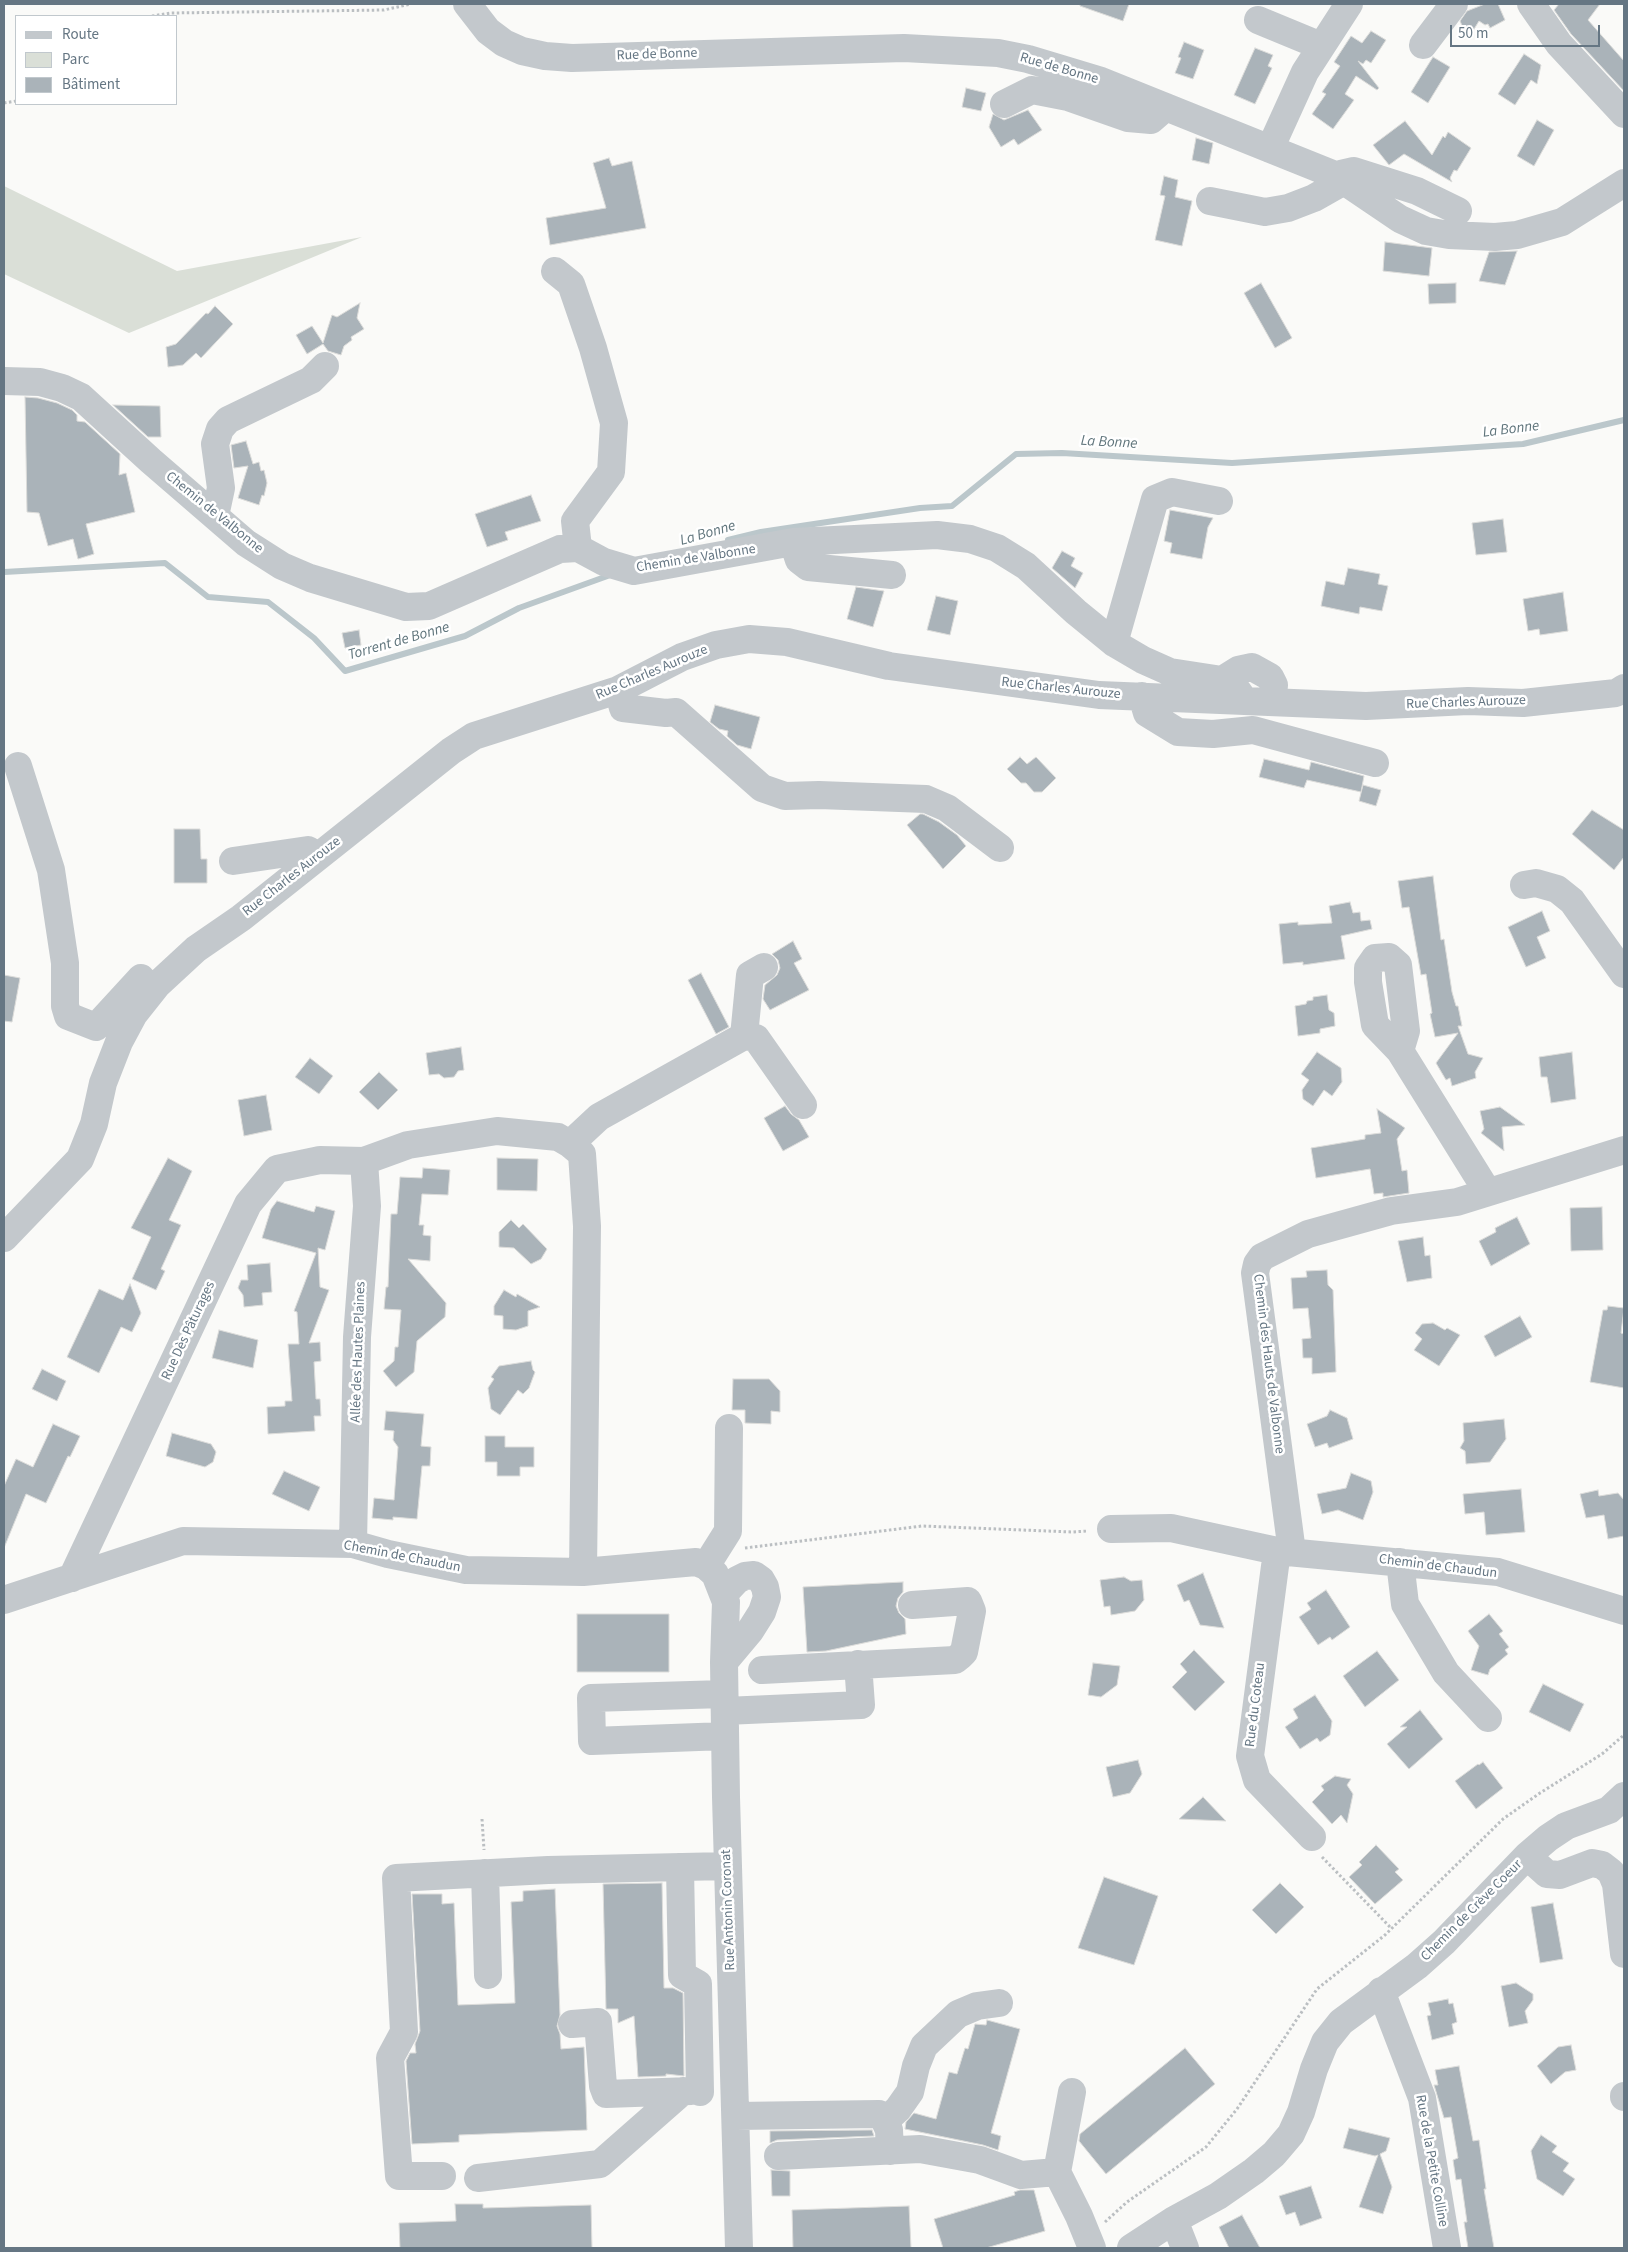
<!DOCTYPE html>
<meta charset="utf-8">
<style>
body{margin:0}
#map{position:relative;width:1628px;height:2252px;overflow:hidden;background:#fafaf8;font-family:"Source Sans 3",sans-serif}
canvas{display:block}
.frame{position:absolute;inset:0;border:5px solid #657683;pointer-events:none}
.legend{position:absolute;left:15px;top:15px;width:162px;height:90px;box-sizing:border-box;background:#fff;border:1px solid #c1c8cd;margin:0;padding:6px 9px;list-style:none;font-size:15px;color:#657683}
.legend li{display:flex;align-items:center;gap:10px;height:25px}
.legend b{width:25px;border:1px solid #c1c8cd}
.scale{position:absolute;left:1450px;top:25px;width:150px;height:22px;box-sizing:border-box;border:2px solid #657683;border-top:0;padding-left:6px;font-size:15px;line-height:18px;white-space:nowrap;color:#657683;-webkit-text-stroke:4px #fff;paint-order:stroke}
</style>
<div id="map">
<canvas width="1628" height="2252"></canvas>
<div class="frame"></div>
<ul class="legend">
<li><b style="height:6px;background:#c3c8cc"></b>Route</li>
<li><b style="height:14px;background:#dadfd7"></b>Parc</li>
<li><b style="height:14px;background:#aab3b9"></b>Bâtiment</li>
</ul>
<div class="scale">50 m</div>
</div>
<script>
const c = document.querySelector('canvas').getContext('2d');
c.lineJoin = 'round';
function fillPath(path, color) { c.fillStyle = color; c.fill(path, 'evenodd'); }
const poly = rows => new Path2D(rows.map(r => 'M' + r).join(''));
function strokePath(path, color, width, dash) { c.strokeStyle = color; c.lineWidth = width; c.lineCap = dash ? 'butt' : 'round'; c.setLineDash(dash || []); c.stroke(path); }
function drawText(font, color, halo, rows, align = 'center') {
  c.font = font + ' "Source Sans 3",sans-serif'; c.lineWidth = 5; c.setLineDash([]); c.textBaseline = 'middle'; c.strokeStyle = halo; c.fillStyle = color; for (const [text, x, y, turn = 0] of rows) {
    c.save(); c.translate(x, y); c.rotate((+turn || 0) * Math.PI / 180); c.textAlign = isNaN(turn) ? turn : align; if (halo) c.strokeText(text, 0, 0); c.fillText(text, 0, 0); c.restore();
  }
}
const green = poly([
 [4,186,177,271,362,237,129,333,4,274]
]);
const stream = poly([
 [728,540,761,532,920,508,952,506,1016,454,1062,453,1232,463,1523,444,1624,420],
 [4,572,165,563,208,597,268,602,314,638,345,671,465,636,519,608,613,574]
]);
const building = poly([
 [1080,4,1129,4,1123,21,1080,6,1080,4],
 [1485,4,1498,4,1505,20,1490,28,1488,24,1485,25,1479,21,1468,39,1460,21,1467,11,1485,4],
 [1559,4,1600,4,1588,20,1624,61,1624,91,1571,34,1554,10,1559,4],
 [1371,31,1386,40,1371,63,1366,60,1363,64,1358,61,1379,88,1377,90,1356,76,1345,94,1354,100,1333,129,1312,114,1326,94,1322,92,1340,66,1334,62,1351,36,1362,43,1371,31],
 [1184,42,1204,50,1193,79,1175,73,1181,58,1178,57,1184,42],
 [1255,48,1273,55,1268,66,1272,68,1255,104,1234,95,1255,48],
 [1524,54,1541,65,1537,84,1531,80,1515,105,1498,94,1524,54],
 [1433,57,1450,67,1428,103,1411,92,1433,57],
 [966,88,986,93,981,111,962,107,966,88],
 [1028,110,1042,130,1018,145,1014,139,1001,147,989,127,993,114,1004,120,1028,110],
 [1537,120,1554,130,1534,166,1517,156,1537,120],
 [1405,121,1432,155,1443,136,1445,138,1448,132,1471,148,1457,171,1454,170,1450,178,1452,182,1404,154,1389,165,1373,145,1405,121],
 [1196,138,1213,143,1209,164,1192,160,1196,138],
 [609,158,612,166,632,161,646,228,550,245,546,218,606,208,593,163,609,158],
 [1164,176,1178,180,1175,197,1192,201,1182,246,1155,240,1165,196,1160,195,1164,176],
 [1385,242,1432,248,1429,276,1383,271,1385,242],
 [1517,251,1505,285,1479,281,1489,252,1517,251],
 [1261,283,1292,338,1275,348,1244,293,1261,283],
 [1456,283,1456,303,1429,304,1428,284,1456,283],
 [360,303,357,318,364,329,351,337,352,340,344,346,341,355,328,351,323,344,307,354,296,335,312,326,323,343,332,315,337,317,360,303],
 [215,306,233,324,201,358,196,353,183,365,168,367,166,347,176,344,206,313,208,314,215,306],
 [25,397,38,398,57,403,72,410,77,415,77,421,85,422,120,454,119,475,126,473,135,512,86,524,94,554,78,559,73,539,48,546,39,513,27,512,25,397],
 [113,405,160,406,161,437,148,437,113,405],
 [246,441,253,464,259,462,261,471,264,470,267,483,264,496,262,495,259,505,238,498,248,466,234,468,231,445,246,441],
 [531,495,541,521,505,532,508,540,487,547,475,514,531,495],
 [1170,510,1213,518,1208,527,1202,559,1170,553,1172,543,1164,541,1170,510],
 [1503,519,1507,552,1476,555,1472,523,1503,519],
 [1062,551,1075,558,1071,566,1083,573,1075,588,1052,568,1062,551],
 [1348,568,1380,574,1378,584,1388,586,1382,611,1360,607,1359,614,1321,606,1326,581,1344,585,1348,568],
 [856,587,884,591,873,627,847,619,856,587],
 [1563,592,1568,631,1540,635,1539,629,1528,631,1523,599,1563,592],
 [936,596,958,601,950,635,927,630,936,596],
 [359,630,361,645,345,648,342,633,359,630],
 [715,705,760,717,751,749,737,745,727,736,728,731,719,729,710,722,715,705],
 [1020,757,1027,764,1036,757,1056,778,1042,792,1034,792,1026,783,1021,783,1007,769,1020,757],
 [1264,759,1309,770,1311,762,1364,776,1361,792,1307,780,1304,788,1259,777,1264,759],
 [1363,785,1381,790,1376,806,1359,801,1363,785],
 [1592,810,1624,830,1624,857,1614,870,1572,834,1592,810],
 [923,814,939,822,957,835,966,846,943,869,907,825,920,814,923,814],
 [174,829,200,829,201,859,207,859,207,883,174,883,174,829],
 [1433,876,1441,940,1444,939,1452,992,1456,1006,1458,1006,1462,1026,1458,1026,1468,1054,1483,1058,1475,1072,1476,1078,1452,1086,1450,1078,1446,1080,1436,1063,1458,1033,1435,1037,1430,1014,1432,1013,1426,974,1421,975,1409,907,1402,908,1398,881,1433,876],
 [1350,902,1353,913,1360,912,1361,921,1370,920,1372,929,1341,936,1345,959,1303,965,1303,962,1283,964,1279,924,1298,922,1298,925,1332,923,1329,906,1350,902],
 [1542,911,1550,931,1537,937,1546,958,1526,967,1508,927,1542,911],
 [793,941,802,959,794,963,809,990,770,1010,763,999,765,985,777,975,780,968,778,960,772,954,793,941],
 [701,973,729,1027,716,1034,688,980,701,973],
 [4,975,20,978,12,1022,4,1021,4,975],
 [1327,995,1329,1010,1334,1013,1335,1026,1320,1029,1320,1033,1298,1036,1295,1006,1306,1004,1307,1001,1313,1000,1313,997,1327,995],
 [461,1047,464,1070,458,1071,454,1077,444,1078,439,1074,429,1075,426,1053,461,1047],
 [1317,1052,1341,1068,1342,1082,1332,1096,1324,1090,1313,1106,1303,1099,1302,1090,1309,1080,1301,1074,1317,1052],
 [1572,1052,1576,1099,1551,1103,1547,1077,1541,1077,1539,1057,1572,1052],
 [310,1058,333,1076,319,1094,295,1077,310,1058],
 [379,1072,398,1090,378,1110,359,1092,379,1072],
 [266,1095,272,1130,244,1136,238,1100,266,1095],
 [785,1106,791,1114,799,1120,809,1137,783,1151,764,1118,785,1106],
 [1500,1107,1525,1125,1502,1127,1504,1151,1481,1133,1484,1129,1480,1111,1500,1107],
 [1377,1109,1405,1128,1397,1139,1402,1171,1407,1170,1409,1193,1383,1197,1383,1193,1374,1194,1370,1169,1316,1178,1311,1148,1365,1139,1365,1135,1381,1133,1377,1109],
 [168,1158,192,1171,169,1220,181,1225,161,1269,165,1271,156,1290,132,1279,151,1237,131,1228,168,1158],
 [497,1158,538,1159,537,1191,497,1190,497,1158],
 [423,1168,450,1170,448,1195,422,1194,419,1225,424,1225,423,1235,431,1236,430,1261,408,1259,446,1303,445,1317,417,1341,414,1372,396,1387,383,1371,394,1361,395,1347,398,1347,401,1310,384,1309,386,1287,388,1287,391,1214,397,1214,400,1177,422,1178,423,1168],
 [277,1201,314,1212,316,1206,335,1211,325,1250,318,1248,320,1287,329,1290,309,1343,320,1342,321,1361,314,1362,316,1399,320,1399,321,1416,314,1416,315,1431,268,1434,267,1407,285,1406,285,1401,292,1401,288,1344,299,1344,297,1312,294,1311,316,1253,262,1238,271,1209,277,1201],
 [1602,1207,1603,1250,1571,1251,1570,1208,1602,1207],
 [1517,1217,1530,1244,1491,1266,1479,1241,1496,1232,1495,1228,1517,1217],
 [511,1220,519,1228,523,1224,547,1249,541,1259,531,1264,514,1248,499,1247,499,1232,511,1220],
 [1423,1237,1425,1256,1430,1255,1432,1278,1407,1282,1398,1241,1423,1237],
 [270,1263,272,1292,262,1293,263,1305,244,1307,243,1295,238,1288,241,1280,248,1280,247,1265,270,1263],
 [1327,1270,1328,1285,1333,1290,1336,1372,1312,1374,1312,1358,1303,1358,1302,1339,1311,1338,1308,1308,1293,1309,1291,1278,1307,1277,1306,1271,1327,1270],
 [130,1284,141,1313,132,1332,121,1327,99,1373,67,1357,99,1289,123,1300,130,1284],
 [504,1290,516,1297,517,1294,540,1307,528,1311,528,1326,516,1330,503,1329,503,1316,494,1315,494,1306,504,1290],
 [1608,1306,1624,1308,1621,1333,1624,1334,1624,1388,1590,1382,1603,1310,1607,1310,1608,1306],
 [1520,1316,1532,1337,1495,1357,1484,1336,1520,1316],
 [1433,1323,1445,1330,1447,1328,1460,1335,1439,1366,1414,1350,1422,1339,1415,1333,1422,1324,1433,1323],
 [219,1330,258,1340,253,1368,212,1358,219,1330],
 [531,1361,533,1370,535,1372,529,1388,523,1394,518,1390,500,1415,491,1409,488,1388,494,1379,491,1377,499,1366,531,1361],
 [42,1369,66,1381,57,1401,32,1389,42,1369],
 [733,1379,769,1379,780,1391,780,1412,771,1411,771,1424,745,1423,745,1410,732,1410,733,1379],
 [1330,1410,1347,1418,1353,1439,1329,1448,1327,1443,1315,1447,1307,1424,1327,1416,1330,1410],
 [386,1411,424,1414,421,1446,431,1447,430,1466,422,1466,417,1519,393,1517,393,1520,372,1518,374,1498,394,1500,398,1447,393,1440,394,1431,384,1430,386,1411],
 [1504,1419,1506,1439,1490,1462,1466,1464,1465,1451,1460,1448,1464,1441,1463,1423,1504,1419],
 [53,1424,80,1436,70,1457,68,1456,46,1503,26,1494,4,1548,4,1486,16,1459,33,1467,53,1424],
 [172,1433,211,1444,216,1452,213,1462,205,1467,166,1456,172,1433],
 [485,1436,505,1436,505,1447,534,1447,534,1467,520,1467,520,1476,497,1476,497,1462,485,1462,485,1436],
 [284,1471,320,1487,309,1511,272,1494,284,1471],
 [1351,1473,1371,1481,1373,1492,1363,1520,1338,1510,1322,1514,1317,1494,1346,1488,1351,1473],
 [1521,1489,1525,1532,1486,1535,1484,1512,1465,1514,1463,1494,1521,1489],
 [1598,1490,1599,1496,1618,1493,1624,1500,1624,1536,1608,1539,1604,1515,1586,1518,1580,1494,1598,1490],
 [1203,1573,1224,1628,1200,1625,1189,1600,1184,1602,1177,1585,1203,1573],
 [1124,1577,1131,1581,1142,1580,1144,1600,1135,1611,1111,1615,1110,1606,1104,1607,1100,1580,1124,1577],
 [903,1582,903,1592,898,1598,896,1606,899,1613,905,1619,906,1634,826,1651,807,1652,803,1587,903,1582],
 [1326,1590,1350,1627,1332,1640,1330,1637,1318,1645,1299,1617,1311,1609,1307,1603,1326,1590],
 [577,1614,669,1614,669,1672,577,1672,577,1614],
 [1489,1614,1503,1631,1499,1634,1509,1647,1505,1650,1508,1654,1490,1669,1488,1675,1471,1670,1479,1646,1468,1631,1489,1614],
 [1194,1650,1225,1682,1195,1711,1172,1687,1187,1672,1180,1664,1194,1650],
 [1377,1651,1399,1680,1365,1707,1343,1676,1377,1651],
 [1093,1663,1120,1666,1117,1685,1101,1697,1088,1695,1093,1663],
 [1543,1684,1584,1704,1570,1732,1529,1712,1543,1684],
 [1315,1695,1332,1721,1330,1735,1320,1742,1317,1738,1300,1749,1285,1727,1298,1718,1293,1709,1315,1695],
 [1420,1710,1443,1739,1409,1769,1387,1744,1407,1727,1400,1727,1420,1710],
 [1138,1760,1142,1774,1130,1793,1113,1797,1106,1767,1138,1760],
 [1483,1762,1503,1788,1476,1809,1455,1781,1478,1764,1479,1765,1483,1762],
 [1335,1776,1351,1779,1347,1785,1353,1794,1347,1823,1341,1815,1332,1824,1312,1802,1324,1790,1321,1786,1335,1776],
 [1203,1797,1226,1821,1179,1819,1203,1797],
 [1376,1845,1399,1869,1395,1872,1403,1880,1375,1904,1349,1877,1362,1865,1359,1862,1376,1845],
 [1104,1877,1158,1896,1134,1965,1078,1948,1104,1877],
 [662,1883,664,1988,673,1988,683,1993,684,2076,666,2074,666,2076,638,2077,634,2016,618,2023,618,2009,606,2009,603,1884,662,1883],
 [1280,1883,1304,1907,1276,1934,1252,1910,1280,1883],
 [555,1889,560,2015,557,2026,560,2034,561,2049,584,2047,587,2130,459,2135,459,2142,412,2144,406,2061,410,2053,416,2053,415,2044,420,2031,412,1894,442,1894,442,1904,454,1903,458,2005,515,2003,511,1902,523,1901,523,1891,555,1889],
 [1553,1903,1563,1959,1540,1963,1531,1907,1553,1903],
 [1516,1983,1533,1994,1533,2000,1525,2011,1528,2023,1509,2027,1501,1986,1516,1983],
 [1448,1999,1449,2004,1453,2003,1457,2022,1452,2024,1454,2034,1432,2040,1427,2016,1431,2015,1428,2003,1448,1999],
 [987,2020,1020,2029,991,2133,1001,2136,998,2150,983,2145,905,2129,906,2122,914,2113,936,2119,949,2072,957,2074,965,2048,968,2049,975,2024,986,2025,987,2020],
 [1571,2045,1576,2070,1565,2072,1551,2084,1537,2066,1558,2047,1571,2045],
 [1185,2048,1215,2084,1106,2174,1079,2141,1080,2134,1185,2048],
 [1459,2066,1473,2141,1479,2140,1486,2189,1484,2189,1494,2248,1468,2248,1464,2222,1467,2222,1461,2179,1456,2180,1453,2160,1458,2158,1451,2117,1444,2118,1434,2085,1438,2085,1435,2070,1459,2066],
 [1349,2128,1390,2138,1386,2151,1380,2154,1392,2187,1383,2214,1359,2207,1378,2155,1375,2156,1343,2148,1349,2128],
 [872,2130,874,2136,777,2140,770,2143,770,2131,872,2130],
 [1541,2135,1557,2146,1552,2152,1569,2163,1563,2171,1575,2179,1563,2196,1537,2179,1531,2151,1541,2135],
 [771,2170,790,2171,790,2196,772,2196,771,2170],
 [1311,2186,1322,2218,1300,2226,1295,2212,1286,2215,1279,2196,1311,2186],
 [1020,2190,1034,2190,1045,2231,986,2248,943,2248,934,2219,1015,2195,1014,2192,1020,2190],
 [455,2204,483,2204,483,2208,591,2205,592,2248,400,2248,399,2223,456,2221,455,2204],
 [909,2206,911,2248,793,2248,792,2210,909,2206],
 [1242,2215,1260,2248,1229,2248,1219,2227,1242,2215]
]);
const path = poly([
 [152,16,171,13,384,10,411,4],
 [4,103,16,101],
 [745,1548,922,1526,1072,1532,1088,1531],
 [482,1819,484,1850],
 [1322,1857,1391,1928],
 [1105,2222,1127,2202,1206,2147,1237,2109,1317,1989,1385,1935,1503,1819,1540,1793,1602,1754,1624,1735]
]);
const minor = poly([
 [467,4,488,31,504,43,522,51,545,56,572,58,904,48,998,53,1028,59,1101,81,1335,175,1400,219,1426,231,1449,235,1495,237,1517,235,1562,222,1624,183],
 [1531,4,1559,44,1624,114],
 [1258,20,1321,46],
 [1423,45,1454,4],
 [1004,104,1032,90,1068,97,1128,118,1151,120,1166,107],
 [1270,149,1305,72,1349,4],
 [1341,174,1354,171,1417,191,1458,211],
 [1210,201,1265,212,1288,208,1314,198,1344,181],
 [555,271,571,284,593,348,614,423,611,472,575,521,578,548],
 [4,381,40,382,62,388,81,397,151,461,246,543,282,566,310,578,406,607,429,606,560,549,578,548,604,562,634,571,793,542,937,535,970,539,997,548,1026,566,1076,612,1114,643,1143,660,1170,672,1222,680,1234,686,1244,700],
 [215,516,221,488,215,444,220,429,228,420,311,380,325,366],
 [793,542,799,560,808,567,892,575],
 [1114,643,1155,499,1172,492,1219,501],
 [1222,680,1238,670,1252,667,1270,677,1274,685,1272,702],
 [618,690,623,708,666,713,676,712,762,788,785,796,819,795,926,799,947,808,1000,848],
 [1142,696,1147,713,1178,732,1213,734,1253,730,1375,763],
 [18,766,51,870,65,963,65,1006,68,1016,96,1027,141,978],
 [233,861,308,850,318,856],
 [1524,885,1536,883,1557,889,1572,901,1624,974],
 [744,1036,750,975,764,967],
 [1400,1051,1375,1025,1368,982,1368,968,1375,958,1389,957,1398,965,1406,1031,1400,1051,1487,1191],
 [570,1144,599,1117,744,1036,756,1038,803,1105],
 [4,1238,80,1159,94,1124,103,1083,119,1042,134,1014,157,985,196,949,241,918,451,751,474,736,618,690,682,657,716,645,749,639,787,642,889,666,1099,695,1366,706,1468,701,1523,703,1616,693,1624,688],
 [1111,1529,1171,1528,1277,1551,1498,1572,1624,1611],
 [353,1544,357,1337,367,1206,364,1161],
 [1277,1551,1250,1756,1257,1780,1312,1837],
 [1292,1552,1255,1273,1257,1264,1262,1257,1308,1234,1391,1211,1457,1202,1624,1150],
 [1400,1562,1405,1604,1446,1673,1488,1718],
 [706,1566,728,1531,729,1428],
 [72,1578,248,1204,277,1169,320,1160,364,1161,408,1145,497,1131,558,1137,570,1144,582,1154,587,1226,583,1572],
 [4,1600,183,1541,353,1544,388,1554,466,1570,583,1572,696,1562,706,1566,715,1574,726,1602,724,1662,726,1797,739,2248],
 [724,1662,750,1631,762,1612,767,1597,765,1587,761,1580,754,1575,745,1576,737,1580,724,1594],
 [762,1670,955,1660,960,1656,964,1652,972,1611,968,1601,912,1605],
 [724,1694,591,1698,592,1741,725,1736],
 [725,1711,861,1705,858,1664],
 [1527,1856,1547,1874,1560,1875,1592,1863,1602,1865,1611,1872,1616,1884,1624,1954],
 [680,1867,682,1975,698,1984,700,2092],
 [485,1873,488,1975],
 [1381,1991,1422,2098,1447,2248],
 [572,2024,598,2022,603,2086,606,2094,691,2091],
 [1072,2092,1057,2172,1079,2216,1092,2248],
 [1624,2097,1624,2096],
 [736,2116,879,2114,885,2121,889,2130,890,2151],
 [885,2121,898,2109,910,2092,916,2066,924,2046,958,2014,977,2006,999,2003],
 [778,2156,920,2149,980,2160,1021,2175,1057,2172],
 [442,2176,399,2176,390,2058,404,2032,396,1878,548,1870,727,1866],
 [478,2178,600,2164,683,2091],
 [1174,2220,1185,2248],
 [1131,2248,1174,2220,1218,2196,1254,2171,1274,2154,1291,2134,1301,2112,1314,2069,1325,2042,1341,2022,1417,1966,1444,1942,1527,1856,1548,1838,1566,1826,1609,1810,1624,1796]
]);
const streetNames = [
 ["Rue de Bonne",657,55,-2],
 ["Rue de Bonne",1059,69,16],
 ["Chemin de Valbonne",214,513,39],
 ["Chemin de Valbonne",696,559,-9],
 ["Rue Charles Aurouze",652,673,-23],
 ["Rue Charles Aurouze",1061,689,6],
 ["Rue Charles Aurouze",1466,703,-2],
 ["Rue Charles Aurouze",292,877,-38],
 ["Rue Dès Pâturages",189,1331,-65],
 ["Allée des Hautes Plaines",359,1352,-88],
 ["Chemin des Hauts de Valbonne",1268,1364,83],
 ["Chemin de Chaudun",402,1557,11],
 ["Chemin de Chaudun",1438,1567,7],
 ["Rue du Coteau",1256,1705,-83],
 ["Rue Antonin Coronat",729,1910,-92],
 ["Chemin de Crève Coeur",1472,1911,-45],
 ["Rue de la Petite Colline",1431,2161,80]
];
const waterNames = [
 ["La Bonne",1511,430,-7],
 ["La Bonne",1109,443,3],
 ["La Bonne",708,534,-16],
 ["Torrent de Bonne",399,642,-16]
];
fillPath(green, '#dadfd7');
strokePath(stream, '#bbc7cb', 6);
fillPath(building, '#aab3b9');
strokePath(building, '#dcdcda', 1);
strokePath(path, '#bbbfc2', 3, [2.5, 2.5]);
strokePath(minor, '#c3c8cc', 28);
drawText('14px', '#657683', '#fff', streetNames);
drawText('italic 15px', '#60757c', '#fff', waterNames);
</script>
